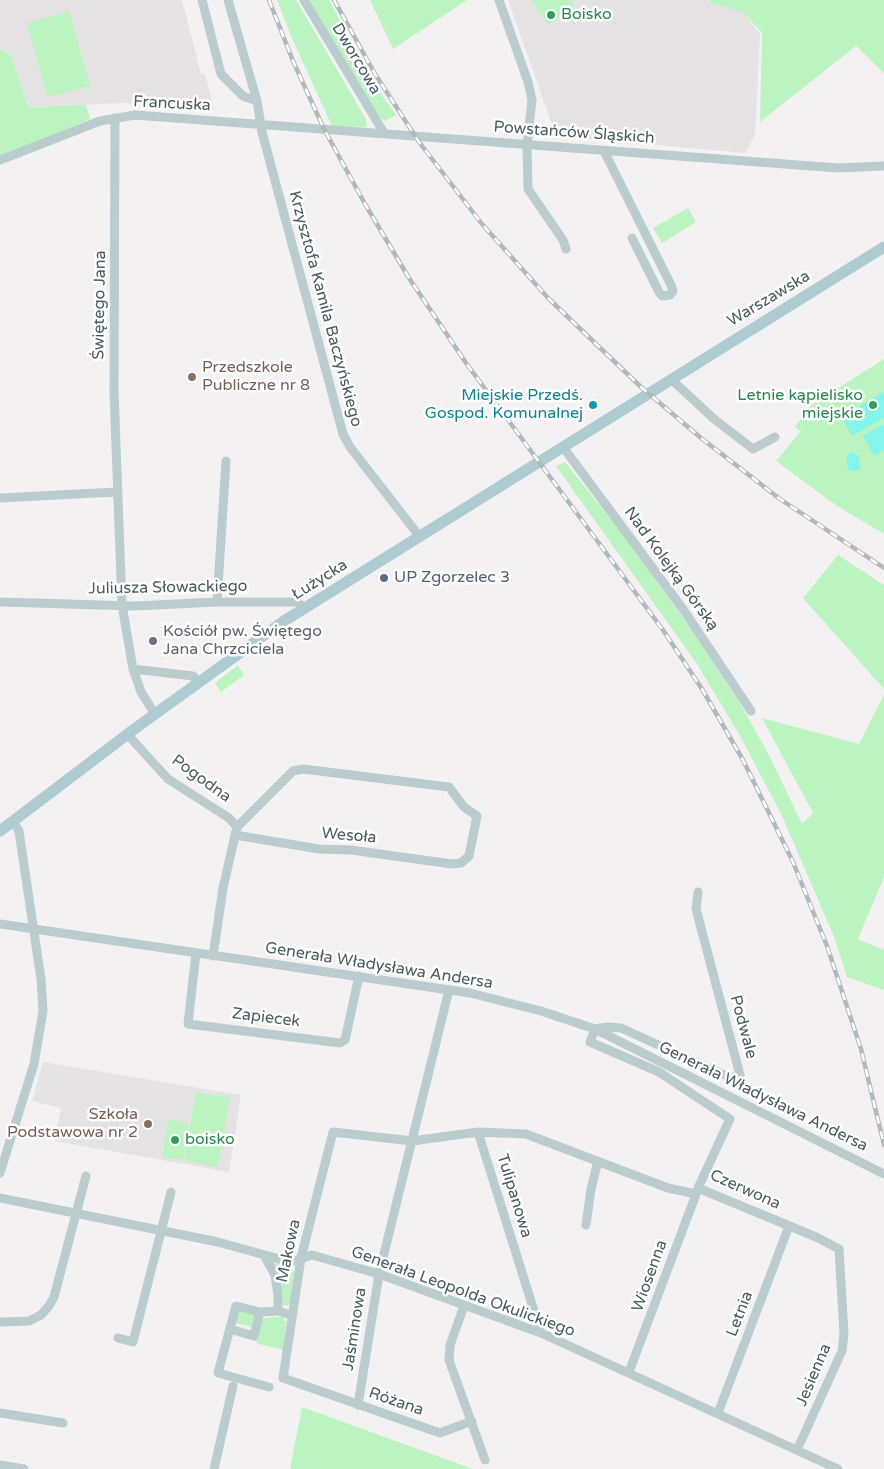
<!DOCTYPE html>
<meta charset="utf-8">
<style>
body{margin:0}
canvas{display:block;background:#f4f1f2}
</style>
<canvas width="884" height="1469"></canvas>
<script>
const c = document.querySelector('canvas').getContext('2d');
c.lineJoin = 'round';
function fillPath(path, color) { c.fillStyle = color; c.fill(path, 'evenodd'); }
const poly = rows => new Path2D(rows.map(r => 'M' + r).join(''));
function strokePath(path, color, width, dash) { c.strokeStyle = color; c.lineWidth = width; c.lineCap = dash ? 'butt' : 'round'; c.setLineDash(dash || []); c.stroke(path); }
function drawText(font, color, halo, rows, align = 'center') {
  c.font = font + ' "Varela Round",sans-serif'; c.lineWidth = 5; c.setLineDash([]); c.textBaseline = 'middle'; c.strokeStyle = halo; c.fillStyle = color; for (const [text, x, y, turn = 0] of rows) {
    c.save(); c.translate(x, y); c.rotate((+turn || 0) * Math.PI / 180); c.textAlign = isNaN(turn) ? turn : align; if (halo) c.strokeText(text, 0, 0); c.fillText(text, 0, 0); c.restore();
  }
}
const education = poly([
 [0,0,182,0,201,74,205,74,214,110,128,103,28,107,11,55,0,49],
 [508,0,710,0,743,12,760,34,755,135,745,153,556,136],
 [43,1062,241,1095,229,1172,55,1141,61,1108,32,1101]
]);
const green = poly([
 [277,0,296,0,366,119,367,127,332,126,291,36],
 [307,0,329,0,383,97,396,115,385,121,380,118],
 [370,0,467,0,393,49],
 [531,0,571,0,575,6,548,24],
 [709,0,884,0,884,73,856,46,760,122,762,33,743,12,712,4],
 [69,11,90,86,47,97,27,23],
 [0,49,11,55,28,107,86,105,90,119,0,159],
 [688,208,696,222,662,243,653,228],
 [884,359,884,534,837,506,776,461,801,431,795,427,810,406],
 [565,462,628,541,694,633,744,710,770,757,802,824,813,813,762,718,859,744,884,695,884,877,858,939,884,950,884,990,847,977,835,939,782,816,739,734,697,664,556,466],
 [838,555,884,585,884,689,803,598],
 [238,665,244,675,221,692,215,683],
 [196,1092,230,1098,218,1167,184,1161],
 [168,1119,189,1123,183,1160,162,1157],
 [272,1261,288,1265,294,1272,290,1304,287,1306,283,1305,278,1277],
 [238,1310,256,1314,252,1327,235,1323],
 [273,1317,282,1317,286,1322,283,1350,256,1343,262,1319],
 [302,1407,473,1469,290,1469]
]);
const water = poly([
 [884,392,884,418,852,436,841,417],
 [884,424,884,450,874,456,863,436],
 [851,452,859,456,861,469,853,471,848,468,846,457]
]);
const minor = poly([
 [202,0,221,74,243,96,257,101],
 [228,0,257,101,262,132,343,434,350,447,420,537],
 [304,0,384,133],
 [499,0,528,82,532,100,527,145,528,189,563,240,566,249],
 [115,118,114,392,122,605,133,669,141,692,155,714],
 [604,151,671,285,673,291,670,295,662,296,659,292,632,238],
 [0,160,100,121,135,115,838,168,884,166],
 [672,380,714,419,753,449,775,437],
 [563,447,683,609,751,711],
 [0,498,116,492],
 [0,602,135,606,217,602,297,602,305,608],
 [217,602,226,461],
 [133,669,193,676,198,682],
 [127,734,168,779,229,818,237,827],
 [698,892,696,909,740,1075,731,1078,621,1028,607,1027,595,1029,590,1042,659,1072,730,1119,698,1188,816,1237,839,1249,844,1334,842,1351,797,1450],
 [0,924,470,993,541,1011,595,1029,884,1174],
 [196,953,188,1024,340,1043,345,1040,359,976],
 [213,956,223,888,237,827,293,771,303,769,449,787,464,807,477,816,469,856,461,863,452,864,351,850,319,849,235,835],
 [478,1132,526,1134,668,1188,696,1194],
 [0,1173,34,1064,43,1011,41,979,21,845,19,831,13,822],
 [0,1198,218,1242,290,1262,312,1255,379,1274,541,1333,838,1469],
 [586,1225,591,1189,598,1161],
 [264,1255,275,1275,278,1296,278,1311],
 [464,1306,450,1345,449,1360,485,1460],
 [0,1322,29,1321,41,1315,49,1306,54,1297,86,1176],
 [230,1329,254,1336,260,1312],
 [118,1338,133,1342,171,1192],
 [629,1372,698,1189],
 [269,1387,218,1373,236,1306,260,1312,278,1311,291,1315],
 [358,1405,379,1274,449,990],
 [0,1413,63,1423],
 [718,1413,789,1226],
 [472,1421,440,1433,283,1378,301,1258,333,1132,412,1141,478,1132,541,1333],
 [0,1465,24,1469],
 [214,1469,233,1386]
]);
const major = poly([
 [0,831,137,727,284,621,884,247]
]);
const rail = poly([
 [269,0,293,61,324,129,365,204,409,278,466,363,663,630,702,689,743,760,793,862,827,946,861,1049,884,1145],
 [334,0,375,74,419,142,482,224,548,298,641,387,701,438,780,499,884,568]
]);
const markers = [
 [551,15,5,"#2e9e5b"],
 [192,377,5,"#8d6e63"],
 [593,405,5,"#0f9aa8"],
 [873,405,5,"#2e9e5b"],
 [384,578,5,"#5c6f8a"],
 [153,641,5,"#6b7280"],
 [148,1124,5,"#8d6e63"],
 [175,1140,5,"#2e9e5b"]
];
const leisureNames = [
 ["Boisko",561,15],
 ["Letnie kąpielisko",863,396,"right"],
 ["miejskie",863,414,"right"],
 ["boisko",185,1140]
];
const streetNames = [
 ["Dworcowa",356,59,59],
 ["Francuska",172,104,3],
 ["Powstańców Śląskich",574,133,4],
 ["Warszawska",769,299,-31],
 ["Świętego Jana",100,305,-89],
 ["Krzysztofa Kamila Baczyńskiego",325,309,75],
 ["Nad Kolejką Górską",671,569,54],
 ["Łużycka",320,580,-32],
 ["Juliusza Słowackiego",168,588,-1],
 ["Pogodna",201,779,36],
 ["Wesoła",349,836,5],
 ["Generała Władysława Andersa",379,966,9],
 ["Zapiecek",266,1018,7],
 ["Podwale",743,1027,75],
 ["Generała Władysława Andersa",763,1097,26],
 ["Czerwona",745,1190,24],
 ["Tulipanowa",514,1196,73],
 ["Makowa",289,1251,-78],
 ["Wiosenna",650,1276,-70],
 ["Generała Leopolda Okulickiego",463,1292,20],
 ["Letnia",740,1314,-69],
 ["Jaśminowa",355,1329,-81],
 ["Jesienna",814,1375,-67],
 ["Różana",396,1402,19]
];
const educationNames = [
 ["Przedszkole",202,368],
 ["Publiczne nr 8",202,386],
 ["Szkoła",138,1115,"right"],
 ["Podstawowa nr 2",138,1133,"right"]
];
const cultureNames = [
 ["Miejskie Przedś.",583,396],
 ["Gospod. Komunalnej",583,414]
];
const serviceNames = [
 ["UP Zgorzelec 3",394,578]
];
const worshipNames = [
 ["Kościół pw. Świętego",163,632],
 ["Jana Chrzciciela",163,650]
];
fillPath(education, '#e5e2e4');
fillPath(green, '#bcf4c1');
fillPath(water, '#85f5eb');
strokePath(minor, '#bbcccf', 9);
strokePath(major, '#aecbd2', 11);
strokePath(rail, '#b2b9bc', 4.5);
strokePath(rail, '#fff', 2.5, [8]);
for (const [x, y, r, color] of markers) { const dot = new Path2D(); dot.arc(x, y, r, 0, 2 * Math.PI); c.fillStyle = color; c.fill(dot); strokePath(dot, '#fff', 2); }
drawText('16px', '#27864d', '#fff', leisureNames, 'left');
drawText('16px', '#475c61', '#fff', streetNames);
drawText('16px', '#785e54', '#fff', educationNames, 'left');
drawText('16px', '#0d838f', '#fff', cultureNames, 'right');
drawText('16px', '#4e5e75', '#fff', serviceNames, 'left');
drawText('16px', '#5b616d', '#fff', worshipNames, 'left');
</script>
